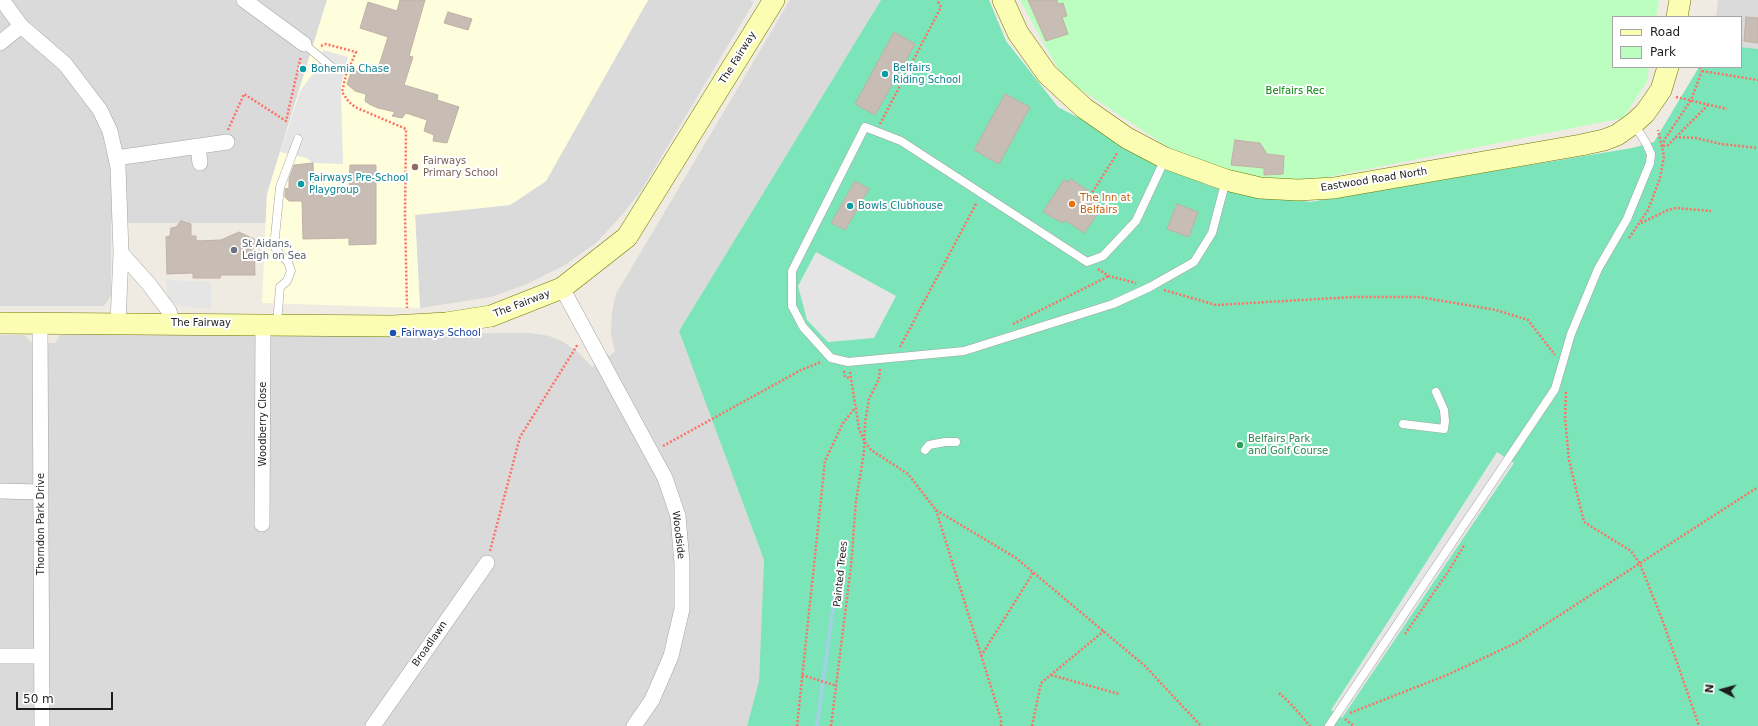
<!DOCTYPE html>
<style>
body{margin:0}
#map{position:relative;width:1758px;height:726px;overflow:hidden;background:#efebe2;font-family:"DejaVu Sans",sans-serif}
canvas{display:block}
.legend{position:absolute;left:1612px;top:16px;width:130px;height:52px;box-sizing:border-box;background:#fff;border:1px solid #a5a5a5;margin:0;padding:5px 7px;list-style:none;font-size:12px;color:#1d1d1d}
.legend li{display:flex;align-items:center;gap:8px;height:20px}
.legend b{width:20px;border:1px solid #a5a5a5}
.north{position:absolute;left:1702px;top:670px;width:40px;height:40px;-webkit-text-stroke:3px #fff;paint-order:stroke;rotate:276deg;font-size:11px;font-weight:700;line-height:16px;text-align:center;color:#1d1d1d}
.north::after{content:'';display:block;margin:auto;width:14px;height:18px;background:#1d1d1d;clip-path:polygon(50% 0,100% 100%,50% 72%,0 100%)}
.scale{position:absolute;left:16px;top:692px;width:97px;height:18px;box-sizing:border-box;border:2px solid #1d1d1d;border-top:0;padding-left:5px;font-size:12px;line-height:14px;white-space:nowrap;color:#1d1d1d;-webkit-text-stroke:3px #fff;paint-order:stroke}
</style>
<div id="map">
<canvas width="1758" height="726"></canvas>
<ul class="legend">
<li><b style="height:5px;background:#fbfdb2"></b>Road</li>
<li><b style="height:11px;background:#bcfdc0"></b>Park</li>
</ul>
<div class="north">N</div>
<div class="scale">50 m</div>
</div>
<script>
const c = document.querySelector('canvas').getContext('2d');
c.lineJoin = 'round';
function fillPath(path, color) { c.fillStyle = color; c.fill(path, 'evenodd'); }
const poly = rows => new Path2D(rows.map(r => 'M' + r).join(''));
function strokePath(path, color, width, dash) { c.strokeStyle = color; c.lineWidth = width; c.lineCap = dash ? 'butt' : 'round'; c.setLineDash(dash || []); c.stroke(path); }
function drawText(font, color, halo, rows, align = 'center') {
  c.font = font + ' "DejaVu Sans",sans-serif'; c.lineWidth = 4; c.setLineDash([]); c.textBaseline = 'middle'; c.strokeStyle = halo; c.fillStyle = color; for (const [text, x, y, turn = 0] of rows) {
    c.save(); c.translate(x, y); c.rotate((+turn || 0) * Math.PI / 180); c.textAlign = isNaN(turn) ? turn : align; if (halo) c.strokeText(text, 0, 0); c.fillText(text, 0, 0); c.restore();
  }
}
const residential = poly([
 [0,0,327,0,267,194,266,223,111,223,111,296,104,306,0,306],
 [648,0,750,0,754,2,641,191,622,215,596,243,565,265,525,285,491,297,420,308,415,215,510,205,546,181],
 [790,0,881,0,679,331,764,560,759,681,747,726,0,726,0,335,24,335,32,343,55,343,60,335,530,333,549,336,562,341,579,353,592,367,615,352,611,335,612,312,616,294],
 [1718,0,1758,0,1758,49,1741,47,1741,17,1716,17]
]);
const education = poly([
 [327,0,648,0,546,181,510,205,415,215,420,308,262,303,267,194]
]);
const park = poly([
 [1020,0,1659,0,1656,17,1613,17,1613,67,1649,67,1647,82,1623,118,1298,183,1203,170,1063,78]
]);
const pitch = poly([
 [881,0,989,0,1006,41,1058,107,1209,186,1310,202,1632,148,1654,142,1699,67,1741,67,1741,47,1758,49,1758,726,747,726,759,681,764,560,679,331]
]);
const parking = poly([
 [323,50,348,57,341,87,343,164,312,163,307,158,280,152,300,91,318,67],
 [816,252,896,296,874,338,828,342,807,320,798,286],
 [166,280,211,282,211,309,185,307,174,303,168,297],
 [1497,452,1514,463,1342,718,1331,710]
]);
const stream = poly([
 [817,726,839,564]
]);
const building = poly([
 [400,0,425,0,409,56,413,57,404,85,438,95,437,100,459,107,447,143,433,141,434,135,424,131,427,120,406,113,402,118,392,116,395,112,378,108,369,104,365,101,366,94,355,91,347,84,352,70,376,75,388,37,360,28,368,2,397,11,400,0],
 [1028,0,1057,0,1058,4,1063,3,1067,16,1062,17,1068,34,1046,41,1028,0],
 [448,12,472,19,468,30,444,23,448,12],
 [1746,17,1758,18,1758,43,1744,41,1746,17],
 [894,32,915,44,875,115,855,104,894,32],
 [1005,94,1030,107,999,164,974,150,1005,94],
 [1235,140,1260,143,1267,154,1284,156,1283,174,1264,175,1264,168,1231,165,1235,140],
 [313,163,314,188,349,188,350,165,376,165,376,244,349,245,349,238,303,239,302,201,289,201,285,197,285,189,289,188,289,179,294,165,313,163],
 [1071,179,1090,192,1086,197,1101,209,1084,233,1065,220,1063,223,1043,212,1064,180,1069,182,1071,179],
 [855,181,869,189,845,230,831,223,855,181],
 [1177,204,1198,212,1189,237,1167,229,1177,204],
 [181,221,191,224,191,236,196,236,196,241,221,240,239,232,254,239,255,275,221,275,220,278,193,278,193,273,167,274,166,237,170,236,171,228,176,227,181,221]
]);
const path = poly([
 [321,46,326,44,356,52,346,75,342,92,349,102,355,107,406,129,405,215,407,308],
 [1702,71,1758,80],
 [1676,97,1727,109],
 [880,124,941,7,937,0],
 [228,130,244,94,286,121,301,56],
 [1675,137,1696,138,1721,144,1758,148],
 [1662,146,1665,139,1691,100,1702,71,1700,67],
 [1663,146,1668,145,1708,105],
 [1088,199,1118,152],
 [1641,223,1668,210,1676,208,1711,211],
 [1629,238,1648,210,1660,178,1664,156,1658,130],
 [1098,269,1109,276,1136,283],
 [1164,290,1216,305,1353,297,1419,297,1496,310,1528,320,1555,355],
 [1013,324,1109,276],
 [900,347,977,202],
 [844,371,845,377,850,378],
 [850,372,859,428,864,441,871,450,908,474,936,510,1016,558,1145,666,1201,726],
 [1566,392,1565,417,1569,460,1584,522,1631,551,1640,564,1662,619,1699,726],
 [663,446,801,370,821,362],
 [936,510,1001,719,1001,726],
 [490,551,520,437,578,344],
 [1405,634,1448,572,1465,544],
 [981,656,1033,573],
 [802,675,837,686],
 [1051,675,1119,694],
 [1279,693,1290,703,1310,726],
 [1350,713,1447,675,1518,642,1758,487],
 [1345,719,1354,726],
 [797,726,825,461,843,423,855,408],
 [831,726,851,566,856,501,864,452,865,423,869,399,879,379,880,369],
 [1032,726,1041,683,1104,631]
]);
const lane = poly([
 [304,44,334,69],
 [1165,159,1136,221,1103,256,1087,262,901,141,865,127,792,271,792,306,803,327,831,358,848,362,964,351,1113,304,1150,287,1194,262,1212,233,1226,180],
 [277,324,280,287,287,281,291,271,288,262,276,250,275,237,280,187,298,139],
 [1403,424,1444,429,1445,421,1444,410,1436,392],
 [925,450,929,445,945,442,956,442],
 [1329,726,1555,389,1571,334,1598,269,1627,219,1650,163,1651,154,1646,143,1634,124]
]);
const street = poly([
 [2,0,21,26,65,64,100,110,110,131,118,167,121,253,118,323],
 [244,0,304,44],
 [0,43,21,26],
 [198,147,200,163],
 [116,158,227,142],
 [121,253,148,283,169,311,172,323],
 [562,288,665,478,678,516,682,563,682,609,671,656,652,700,634,726],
 [40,322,42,726],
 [0,491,40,492],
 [262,524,263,324],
 [0,656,41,656],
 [373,726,487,563]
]);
const secondary = poly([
 [1003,0,1018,33,1047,74,1084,108,1127,138,1165,158,1226,180,1260,188,1298,190,1334,188,1581,145,1604,140,1617,135,1634,123,1645,113,1661,90,1668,67],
 [1677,17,1680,0],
 [0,323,393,326,446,323,491,316,562,288,627,237,774,0]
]);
const markers = [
 [303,69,4,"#0f9aa8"],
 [885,74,4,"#0f9aa8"],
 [415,167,4,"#8d6e63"],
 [301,184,4,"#0f9aa8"],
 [1072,204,4,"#e8710a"],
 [850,206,4,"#0f9aa8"],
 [234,250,4,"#6b7280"],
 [393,333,4,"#1a4fb4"],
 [1240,445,4,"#2e9e5b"]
];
const streetNames = [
 ["The Fairway",738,58,-58],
 ["Eastwood Road North",1374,180,-9],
 ["The Fairway",522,304,-21],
 ["The Fairway",201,323],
 ["Woodberry Close",263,424,-90],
 ["Thorndon Park Drive",41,524,-90],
 ["Woodside",678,535,83],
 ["Painted Trees",841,574,-84],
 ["Broadlawn",430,644,-55]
];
const cultureNames = [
 ["Belfairs",893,68],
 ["Riding School",893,80],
 ["Bohemia Chase",311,69],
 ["Fairways Pre-School",309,178],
 ["Playgroup",309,190],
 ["Bowls Clubhouse",858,206]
];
const parkNames = [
 ["Belfairs Rec",1295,91]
];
const educationNames = [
 ["Fairways",423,161],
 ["Primary School",423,173]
];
const foodNames = [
 ["The Inn at",1080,198],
 ["Belfairs",1080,210]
];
const worshipNames = [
 ["St Aidans,",242,244],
 ["Leigh on Sea",242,256]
];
const transitNames = [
 ["Fairways School",401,333]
];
const leisureNames = [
 ["Belfairs Park",1248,439],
 ["and Golf Course",1248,451]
];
fillPath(residential, '#dbdada');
fillPath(education, '#fffedc');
fillPath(park, '#bcfdc0');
fillPath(pitch, '#7be4b9');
fillPath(parking, '#e5e5e5');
strokePath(stream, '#a0d3e0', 4);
fillPath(building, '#c7bdb5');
strokePath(building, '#c2b0a4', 1);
strokePath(lane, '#a4a4a4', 9);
strokePath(street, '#a4a4a4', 16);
strokePath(secondary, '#6e7900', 22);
strokePath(path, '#ff7064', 2.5, [2, 2]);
strokePath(lane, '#fff', 8);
strokePath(street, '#fff', 15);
strokePath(secondary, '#fbfdb2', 21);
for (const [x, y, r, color] of markers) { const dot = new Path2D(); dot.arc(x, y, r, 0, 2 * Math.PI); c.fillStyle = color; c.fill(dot); strokePath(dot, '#fff', 1.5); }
drawText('10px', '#1d1d1d', '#fff', streetNames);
drawText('10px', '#0d838f', '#fff', cultureNames, 'left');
drawText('10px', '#04820c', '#fff', parkNames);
drawText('10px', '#785e54', '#fff', educationNames, 'left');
drawText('10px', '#c56008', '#fff', foodNames, 'left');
drawText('10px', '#5b616d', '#fff', worshipNames, 'left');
drawText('10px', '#164399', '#fff', transitNames, 'left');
drawText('10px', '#27864d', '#fff', leisureNames, 'left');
</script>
